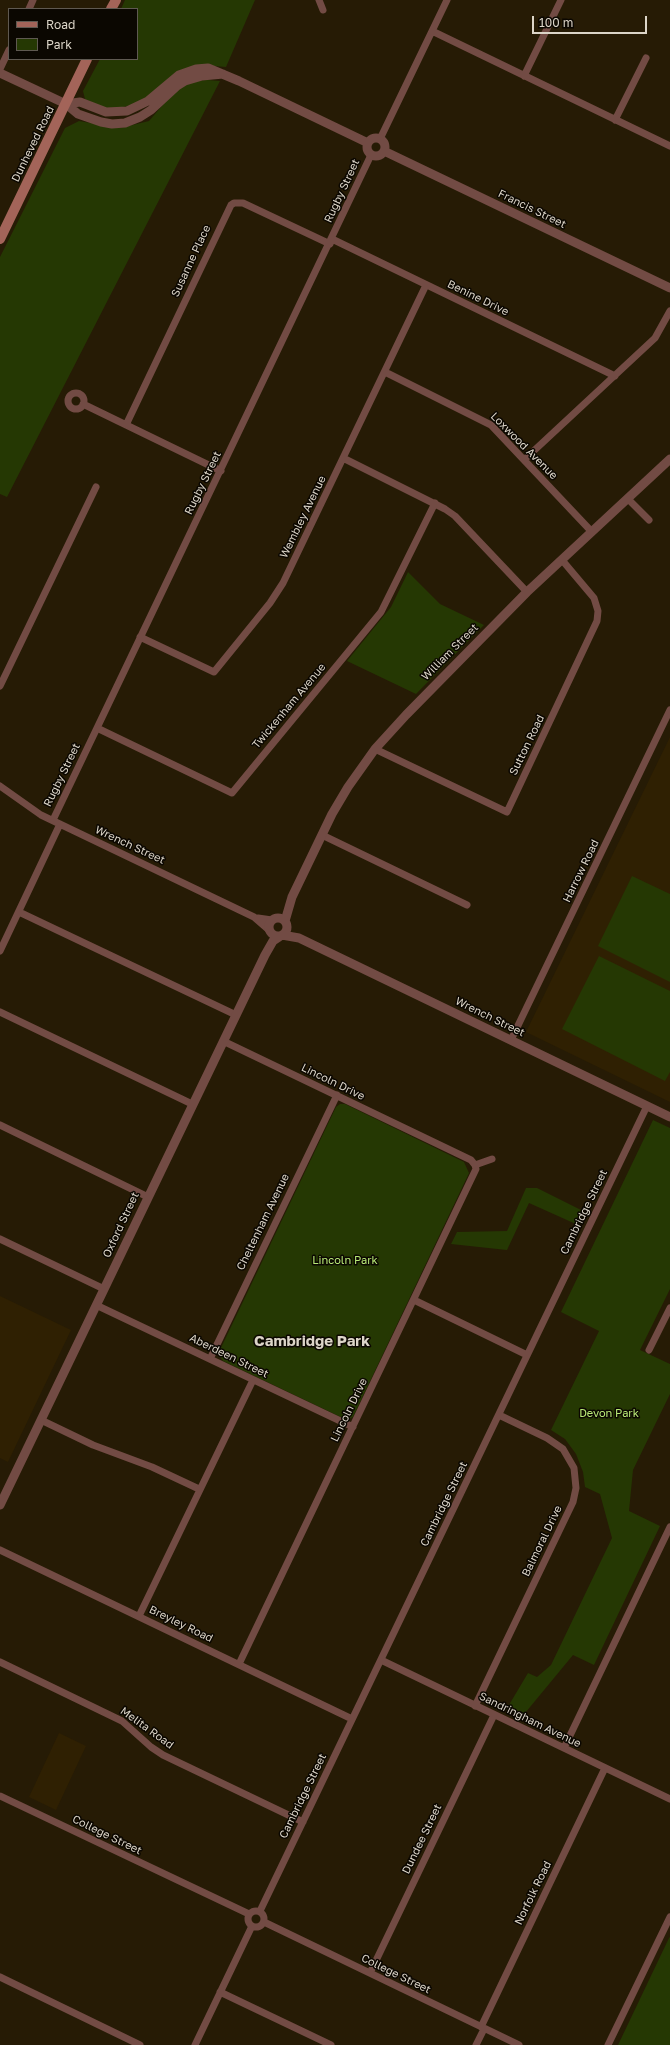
<!DOCTYPE html>
<style>
body{margin:0}
#map{position:relative;width:670px;height:2045px;overflow:hidden;background:#261b05;font-family:"Golos Text",sans-serif}
canvas{display:block}
.legend{position:absolute;left:8px;top:8px;width:130px;height:52px;box-sizing:border-box;background:#0b0701;border:1px solid #5f5951;margin:0;padding:5px 7px;list-style:none;font-size:12px;color:#dcd5c8}
.legend li{display:flex;align-items:center;gap:8px;height:20px}
.legend b{width:20px;border:1px solid #5f5951}
.scale{position:absolute;left:532px;top:16px;width:115px;height:18px;box-sizing:border-box;border:2px solid #dcd5c8;border-top:0;padding-left:5px;font-size:12px;line-height:14px;white-space:nowrap;color:#dcd5c8;-webkit-text-stroke:3px #0b0701;paint-order:stroke}
</style>
<div id="map">
<canvas width="670" height="2045"></canvas>
<ul class="legend">
<li><b style="height:5px;background:#a36459"></b>Road</li>
<li><b style="height:11px;background:#253803"></b>Park</li>
</ul>
<div class="scale">100 m</div>
</div>
<script>
const c = document.querySelector('canvas').getContext('2d');
c.lineJoin = 'round';
function fillPath(path, color) { c.fillStyle = color; c.fill(path, 'evenodd'); }
const poly = rows => new Path2D(rows.map(r => 'M' + r).join(''));
function strokePath(path, color, width, dash) { c.strokeStyle = color; c.lineWidth = width; c.lineCap = dash ? 'butt' : 'round'; c.setLineDash(dash || []); c.stroke(path); }
function drawText(font, color, halo, rows, align = 'center') {
  c.font = font + ' "Golos Text",sans-serif'; c.lineWidth = 3; c.setLineDash([]); c.textBaseline = 'middle'; c.strokeStyle = halo; c.fillStyle = color; for (const [text, x, y, turn = 0] of rows) {
    c.save(); c.translate(x, y); c.rotate((+turn || 0) * Math.PI / 180); c.textAlign = isNaN(turn) ? turn : align; if (halo) c.strokeText(text, 0, 0); c.fillText(text, 0, 0); c.restore();
  }
}
const built = poly([
 [670,737,670,1102,526,1032],
 [0,1296,71,1330,8,1462,0,1458],
 [59,1733,86,1746,56,1810,29,1797]
]);
const green = poly([
 [125,0,255,0,226,67,202,65,136,104,115,109,104,109,85,99,83,91,100,59,137,59,137,9,121,9],
 [207,80,220,81,7,497,0,494,0,257,65,128,79,121,120,128,149,121,167,100,180,88,194,81],
 [408,572,440,604,484,625,416,694,347,661,391,607],
 [632,876,670,894,670,982,598,946],
 [599,956,670,991,670,1072,665,1081,562,1029],
 [340,1104,345,1104,464,1162,469,1173,353,1417,347,1420,223,1361,218,1354,336,1107],
 [653,1120,670,1128,670,1289,640,1350,670,1364,670,1394,633,1470,629,1511,660,1526,594,1665,573,1655,521,1718,506,1710,528,1673,537,1677,551,1665,612,1538,600,1494,585,1487,583,1472,576,1454,565,1439,551,1430,599,1331,561,1312],
 [526,1188,537,1188,585,1212,578,1225,529,1203,507,1250,451,1244,457,1232,507,1231],
 [670,1937,670,2045,618,2045,669,1938]
]);
const minor = poly([
 [319,0,323,10],
 [29,9,33,0],
 [432,31,670,146],
 [0,69,9,50],
 [524,76,561,0],
 [615,120,646,58],
 [380,139,447,0],
 [332,239,615,376],
 [385,372,491,425,592,532],
 '68 401a8 8 0 1 1 16 0a8 8 0 1 1-16 0Z',
 [83,404,221,471],
 [126,425,231,205,234,203,243,203,330,244],
 [343,458,445,509,455,516,527,592],
 [525,459,655,338,670,311],
 [628,499,649,520],
 [140,637,214,672,270,603,283,583,426,285],
 [0,686,96,487],
 [97,728,232,793,381,612,435,503],
 [375,749,507,812,597,621,598,611,594,598,562,560],
 [0,786,41,815,254,917,269,930],
 [53,820,371,155],
 [322,835,467,905],
 [19,912,236,1015],
 [258,918,272,920],
 [0,951,60,824],
 [0,1012,192,1104],
 [511,1040,670,710],
 [223,1041,471,1160,475,1165,476,1169,239,1664],
 [0,1125,148,1197],
 [475,1165,492,1159],
 [0,1239,104,1289],
 [414,1300,527,1355],
 [96,1305,353,1427],
 [649,1350,670,1308],
 [210,1359,337,1095],
 [41,1420,93,1445,152,1467,199,1489],
 [0,1550,352,1719],
 [139,1616,253,1380],
 [381,1660,670,1799],
 [0,1662,122,1721,151,1747,163,1755,303,1822],
 [475,1706,573,1502,576,1488,574,1468,563,1449,547,1438,499,1415],
 [564,1748,670,1527],
 [0,1796,249,1914],
 '248 1919a8 8 0 1 1 16 0a8 8 0 1 1-16 0Z',
 [260,1911,647,1106],
 [264,1922,519,2045],
 [370,1973,494,1715],
 [0,1977,140,2045],
 [220,1992,331,2045],
 [481,2027,605,1768],
 [195,2045,252,1926],
 [476,2045,484,2029],
 [608,2045,670,1917]
]);
const tertiary = poly([
 [0,73,66,104,78,114,101,122,112,124,125,123,140,117,151,110,177,86,185,81,202,76,223,74],
 [66,104,80,102,106,112,127,111,148,101,179,75,196,69,208,68,239,81,368,143],
 '367 147a9 9 0 1 1 18 0a9 9 0 1 1-18 0Z',
 [384,151,670,288],
 '269 927a9 9 0 1 1 18 0a9 9 0 1 1-18 0Z',
 [285,921,292,897,332,814,348,787,375,749,406,715,527,592,670,459],
 [282,935,299,938,670,1117],
 [0,1505,265,955,273,941,279,937]
]);
const secondary = poly([
 [111,9,116,0],
 [0,239,87,59]
]);
const streetNames = [
 ["Dunheved Road",33,144,-64],
 ["Rugby Street",342,191,-65],
 ["Francis Street",532,209,26],
 ["Susanne Place",191,261,-65],
 ["Benine Drive",478,298,26],
 ["Loxwood Avenue",524,446,45],
 ["Rugby Street",203,483,-64],
 ["Wembley Avenue",303,517,-64],
 ["William Street",450,652,-45],
 ["Twickenham Avenue",289,706,-50],
 ["Sutton Road",527,745,-64],
 ["Rugby Street",62,775,-64],
 ["Wrench Street",130,845,25],
 ["Harrow Road",581,871,-64],
 ["Wrench Street",490,1017,26],
 ["Lincoln Drive",333,1082,26],
 ["Cambridge Street",584,1212,-64],
 ["Cheltenham Avenue",263,1222,-64],
 ["Oxford Street",121,1225,-65],
 ["Aberdeen Street",229,1356,26],
 ["Lincoln Drive",349,1410,-64],
 ["Cambridge Street",444,1504,-64],
 ["Balmoral Drive",542,1541,-64],
 ["Breyley Road",181,1624,26],
 ["Sandringham Avenue",530,1720,26],
 ["Melita Road",147,1728,36],
 ["Cambridge Street",303,1796,-64],
 ["College Street",107,1835,26],
 ["Dundee Street",422,1839,-64],
 ["Norfolk Road",533,1893,-64],
 ["College Street",396,1974,26]
];
const parkNames = [
 ["Lincoln Park",345,1261],
 ["Devon Park",609,1414]
];
const districtNames = [
 ["Cambridge Park",312,1341]
];
fillPath(built, '#2f2002');
fillPath(green, '#253803');
strokePath(minor, '#724b44', 7);
strokePath(tertiary, '#724b44', 9);
strokePath(secondary, '#a36459', 10);
drawText('11px', '#dcd5c8', '#0b0701', streetNames);
drawText('11px', '#b8e976', '#0b0701', parkNames);
drawText('bold 15px', '#dcd5c8', '#0b0701', districtNames);
</script>
